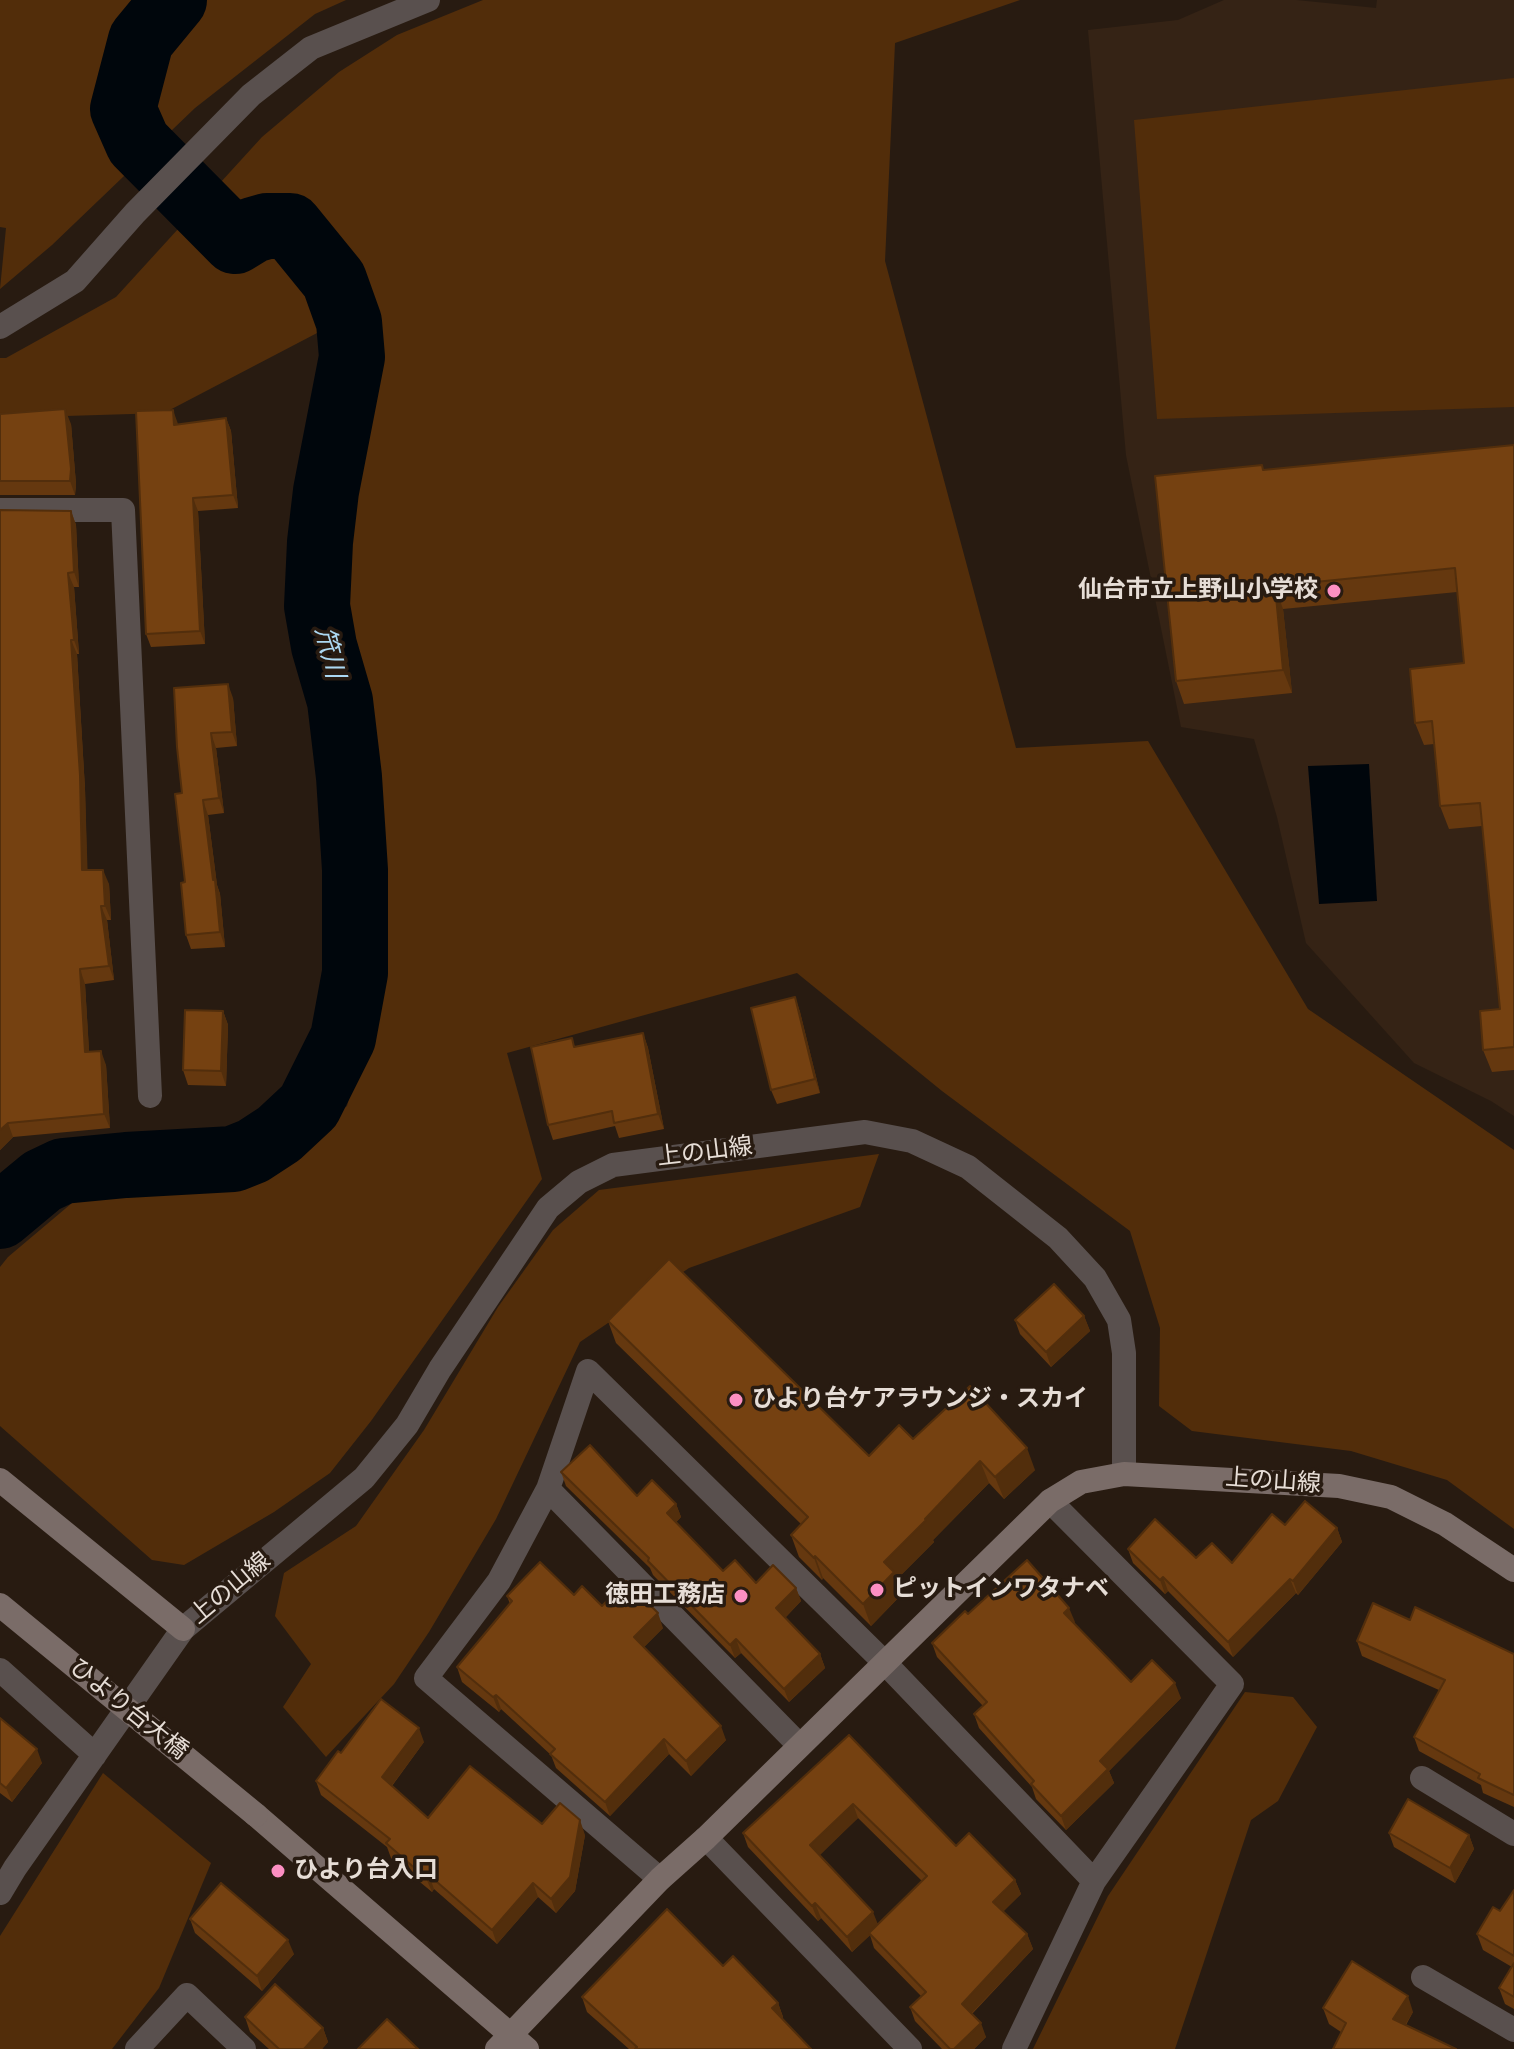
<!DOCTYPE html>
<meta charset="utf-8">
<style>
body{margin:0}
canvas{display:block;background:#281b11}
</style>
<canvas width="1514" height="2049"></canvas>
<script>
const c = document.querySelector('canvas').getContext('2d');
c.lineJoin = 'round';
function fillPath(path, color) { c.fillStyle = color; c.fill(path, 'evenodd'); }
const poly = rows => new Path2D(rows.map(r => 'M' + r).join(''));
function strokePath(path, color, width, dash) { c.strokeStyle = color; c.lineWidth = width; c.lineCap = dash ? 'butt' : 'round'; c.setLineDash(dash || []); c.stroke(path); }
function drawText(font, color, halo, rows, align = 'center') {
  c.font = font + ' Poppins,"Noto Sans JP",sans-serif'; c.lineWidth = 7; c.setLineDash([]); c.textBaseline = 'middle'; c.strokeStyle = halo; c.fillStyle = color; for (const [text, x, y, turn = 0] of rows) {
    c.save(); c.translate(x, y); c.rotate((+turn || 0) * Math.PI / 180); c.textAlign = isNaN(turn) ? turn : align; if (halo) c.strokeText(text, 0, 0); c.fillText(text, 0, 0); c.restore();
  }
}
const built = poly([
 [1224,0,1296,0,1376,8,1377,0,1514,0,1514,1116,1491,1101,1414,1063,1306,943,1277,817,1254,739,1181,727,1126,455,1088,30,1178,20]
]);
const green = poly([
 [0,0,346,0,315,14,195,108,52,245,0,289,6,228,0,227],
 [483,0,1020,0,895,43,885,261,1016,748,1148,741,1308,1009,1514,1150,1514,1529,1447,1480,1351,1451,1192,1431,1159,1406,1160,1328,1130,1231,942,1091,797,973,507,1053,542,1179,371,1421,330,1473,274,1512,184,1565,152,1560,0,1426,0,1267,8,1257,72,1203,180,1179,269,1165,347,1106,384,968,319,332,164,413,0,418,0,358,6,358,116,297,262,137,339,72,397,35],
 [1514,78,1514,407,1157,419,1134,120],
 [879,1154,860,1207,689,1268,580,1342,496,1519,429,1632,394,1684,326,1757,283,1707,311,1664,275,1616,284,1573,356,1526,424,1430,498,1307,553,1230,599,1190],
 [1245,1692,1293,1697,1317,1727,1278,1801,1251,1820,1175,2049,1033,2049,1108,1896],
 [103,1773,211,1863,159,1988,112,2049,0,2049,0,1936]
]);
const water = poly([
 [1369,764,1377,901,1319,904,1308,766]
]);
const river = poly([
 [0,1216,42,1181,63,1171,126,1165,233,1159,253,1151,279,1134,309,1106,343,1038,355,973,355,870,349,777,340,701,324,646,317,606,320,542,326,491,352,357,349,322,334,280,290,226,267,226,253,230,235,241,138,143,123,109,141,40,174,0]
]);
const street = poly([
 [0,327,75,281,135,213,251,95,311,48,428,0],
 [0,510,123,510,150,1096],
 [548,1489,799,1745],
 [0,1670,95,1755],
 [1422,1778,1514,1834],
 [706,1838,910,2049],
 [660,1879,426,1678,499,1581,548,1489,588,1371,884,1662,1094,1881],
 [0,1893,15,1868,183,1629,364,1478,407,1425,440,1369,548,1208,579,1182,613,1165,865,1132,912,1141,968,1167,1058,1238,1095,1278,1119,1320,1124,1353,1124,1474],
 [1423,1977,1514,2030],
 [137,2049,187,1995,244,2049],
 [1014,2049,1094,1881,1232,1684,1050,1501]
]);
const secondary = poly([
 [0,1480,183,1629],
 [256,1815,527,2049],
 [497,2049,660,1879,706,1838,1050,1501,1081,1482,1124,1474,1339,1486,1391,1497,1445,1524,1514,1570]
]);
const secondaryBridge = poly([
 [0,1605,256,1815]
]);
const wall = poly([
 [0,414,71,424,76,484,75,495,0,495],
 [226,418,231,431,238,508,198,511,205,644,151,647,146,634,178,425],
 [1514,445,1514,1070,1492,1072,1483,1050,1500,1009,1482,826,1449,829,1440,806,1434,744,1424,745,1415,723,1464,663,1457,592,1283,609,1292,693,1184,704,1176,681,1264,470],
 [0,510,71,511,76,525,79,587,74,587,79,654,77,654,85,789,87,870,109,884,111,920,107,920,114,980,85,984,89,1052,106,1065,110,1128,13,1137,0,1150],
 [233,698,237,746,216,748,224,813,208,815,217,885,220,894,225,947,191,949,186,935,182,793,177,747],
 [795,997,800,1012,820,1093,777,1104,771,1090],
 [223,1011,228,1025,226,1086,188,1085,183,1070],
 [643,1033,648,1048,664,1129,619,1138,615,1126,553,1140,548,1125,575,1047],
 [1084,1316,1090,1331,1051,1367,1020,1334,1015,1320],
 [608,1321,869,1456,913,1439,1035,1470,1004,1499,989,1483,933,1540,934,1542,897,1579,902,1594,871,1626,823,1578,822,1580,799,1557,791,1535,801,1524,616,1343],
 [561,1472,637,1496,676,1504,681,1517,676,1522,723,1571,756,1583,796,1588,801,1601,785,1618,820,1654,825,1668,789,1702,741,1653,735,1658,653,1575,650,1568,566,1486],
 [1285,1525,1337,1528,1342,1542,1298,1595,1296,1593,1233,1657,1168,1591,1165,1594,1133,1563,1128,1549,1232,1563],
 [574,1595,663,1628,644,1647,726,1740,691,1776,669,1754,610,1816,556,1768,551,1755,501,1709,499,1712,462,1682,457,1667,510,1604,507,1596],
 [968,1614,1075,1622,1074,1623,1131,1682,1181,1698,1109,1771,1114,1783,1066,1830,1036,1799,1032,1787,979,1728,974,1714,983,1706,937,1657,932,1643],
 [1410,1620,1514,1654,1514,1807,1483,1793,1481,1785,1419,1751,1414,1737,1439,1690,1362,1656,1357,1641],
 [0,1718,42,1763,12,1802,0,1793],
 [849,1735,956,1846,1015,1880,1021,1894,1003,1911,1027,1934,1033,1949,972,2014,986,2037,974,2049,942,2049,915,2021,910,2007,921,1996,874,1948,870,1935,852,1952,821,1918,818,1921,748,1847,743,1833],
 [858,1818,922,1881,878,1924,819,1855],
 [424,1742,392,1786,428,1818,542,1824,585,1835,575,1891,556,1913,538,1897,497,1944,434,1889,432,1892,391,1858,387,1847,321,1795,316,1781,341,1753],
 [1389,1833,1469,1835,1474,1849,1455,1883,1394,1847],
 [1514,1890,1514,2009,1505,2004,1499,1988,1512,1967,1483,1950,1477,1934,1500,1911],
 [190,1919,294,1954,262,1991,195,1933],
 [723,1966,778,2003,783,2017,782,2019,811,2049,629,2049,587,2012,582,1997],
 [1323,2008,1413,2012,1406,2025,1341,2032,1329,2024],
 [245,2017,323,2028,328,2042,322,2049,269,2049,250,2032]
]);
const shadedWall = poly([
 [65,409,71,424,76,484,75,495,70,481],
 [173,410,178,424,179,439,174,425],
 [226,418,231,431,238,508,233,495],
 [193,498,198,511,205,644,200,631],
 [71,511,76,525,79,587,74,572],
 [68,573,74,587,79,654,74,640],
 [1275,586,1283,609,1292,693,1283,670],
 [71,640,77,654,85,789,88,885,82,870],
 [228,684,233,698,237,746,232,732],
 [211,733,216,748,224,813,219,798],
 [203,800,208,815,217,885,220,894,225,947,220,932],
 [103,870,109,884,111,920,105,906],
 [101,906,107,920,114,980,109,966],
 [80,969,85,984,90,1066,85,1052],
 [795,997,800,1012,820,1093,815,1079],
 [223,1011,228,1025,226,1086,221,1071],
 [643,1033,648,1048,664,1129,658,1114],
 [101,1051,106,1065,110,1128,104,1114],
 [8,1123,13,1137,0,1150,0,1130],
 [1084,1316,1090,1331,1051,1367,1046,1352],
 [1027,1448,1035,1470,1004,1499,995,1477],
 [980,1461,989,1483,933,1540,934,1542,897,1579,902,1594,871,1626,863,1604,884,1562],
 [676,1504,681,1517,672,1527,667,1513],
 [1337,1528,1342,1542,1298,1595,1293,1581],
 [815,1556,823,1578,822,1580,814,1558],
 [1163,1577,1168,1591,1165,1594,1160,1580],
 [1290,1579,1296,1593,1233,1657,1228,1642],
 [796,1588,801,1601,781,1622,776,1608],
 [1069,1608,1075,1622,1069,1627,1064,1613],
 [658,1613,663,1628,639,1652,634,1637],
 [736,1639,741,1653,735,1658,730,1645],
 [820,1654,825,1668,789,1702,784,1689],
 [1175,1683,1181,1698,1109,1771,1114,1783,1066,1830,1061,1816,1100,1761],
 [496,1695,501,1709,499,1712,493,1697],
 [721,1726,726,1740,691,1776,686,1761],
 [419,1728,424,1742,387,1792,382,1777],
 [664,1739,669,1754,610,1816,605,1802],
 [37,1749,42,1763,12,1802,6,1788],
 [853,1804,858,1818,815,1860,810,1845],
 [580,1820,585,1835,575,1891,556,1913,551,1899],
 [1469,1835,1474,1849,1455,1883,1450,1868],
 [429,1875,434,1889,432,1892,426,1878],
 [1015,1880,1021,1894,999,1916,993,1902],
 [533,1883,538,1897,497,1944,492,1930],
 [815,1903,821,1918,818,1921,812,1906],
 [873,1912,879,1927,852,1952,847,1937],
 [1027,1934,1033,1949,967,2018,962,2004],
 [288,1940,294,1954,262,1991,257,1976],
 [1408,1996,1413,2012,1399,2035,1393,2019],
 [778,2003,783,2017,778,2023,772,2008],
 [981,2023,986,2037,974,2049,954,2049],
 [323,2028,328,2042,322,2049,304,2049]
]);
const building = poly([
 [65,409,71,469,70,481,0,481,0,414,65,409],
 [173,410,174,425,226,418,233,495,193,498,200,631,146,634,136,411,173,410],
 [1514,445,1514,1047,1483,1050,1480,1011,1500,1009,1480,803,1440,806,1432,721,1415,723,1410,669,1464,663,1455,568,1275,586,1283,670,1176,681,1155,476,1262,465,1263,470,1514,445],
 [0,510,71,511,74,572,68,573,74,640,71,640,80,775,82,870,103,870,105,906,101,906,109,966,80,969,85,1052,101,1051,104,1114,8,1123,0,1130,0,510],
 [228,684,232,732,211,733,219,798,203,800,213,880,215,880,220,932,186,935,181,883,185,882,175,794,182,793,177,747,174,688,228,684],
 [795,997,815,1079,771,1090,751,1008,795,997],
 [185,1010,223,1011,221,1071,183,1070,185,1010],
 [643,1033,658,1114,614,1123,612,1111,548,1125,531,1047,572,1038,574,1047,643,1033],
 [669,1259,869,1456,899,1425,913,1439,970,1386,1027,1448,995,1477,980,1461,925,1519,926,1520,884,1562,894,1572,863,1604,815,1556,814,1558,791,1535,808,1517,608,1321,669,1259],
 [1054,1284,1084,1316,1046,1352,1015,1320,1054,1284],
 [590,1445,637,1496,652,1480,676,1504,667,1513,723,1571,735,1560,756,1583,773,1565,796,1588,776,1608,820,1654,784,1689,736,1639,730,1645,648,1561,649,1558,561,1472,590,1445],
 [1305,1501,1337,1528,1293,1581,1290,1579,1228,1642,1163,1577,1160,1580,1128,1549,1155,1519,1196,1558,1212,1543,1232,1563,1272,1514,1285,1525,1305,1501],
 [1027,1560,1069,1608,1064,1613,1131,1682,1152,1660,1175,1683,1100,1761,1108,1769,1061,1816,1031,1784,1034,1781,974,1714,987,1702,932,1643,965,1611,968,1614,1027,1560],
 [540,1562,574,1595,582,1586,602,1606,626,1581,658,1613,634,1637,721,1726,686,1761,664,1739,605,1802,550,1754,555,1749,496,1695,493,1697,457,1667,512,1601,507,1596,540,1562],
 [1373,1603,1410,1620,1415,1607,1514,1654,1514,1795,1478,1778,1480,1774,1414,1737,1445,1680,1357,1641,1373,1603],
 [381,1699,419,1728,382,1777,428,1818,470,1766,542,1824,560,1803,580,1820,570,1877,551,1899,533,1883,492,1930,429,1875,426,1878,386,1843,390,1839,316,1781,338,1751,341,1753,381,1699],
 [0,1718,37,1749,6,1788,0,1783,0,1718],
 [849,1735,956,1846,969,1833,1015,1880,993,1902,1027,1934,962,2004,981,2023,954,2049,950,2049,910,2007,926,1992,869,1933,927,1876,853,1804,810,1845,873,1912,847,1937,815,1903,812,1906,743,1833,849,1735],
 [1408,1799,1469,1835,1450,1868,1389,1833,1408,1799],
 [221,1883,288,1940,257,1976,190,1919,221,1883],
 [1514,1890,1514,1956,1477,1934,1493,1907,1500,1911,1514,1890],
 [667,1909,723,1966,733,1956,778,2003,772,2008,811,2049,635,2049,637,2047,582,1997,667,1909],
 [1352,1961,1408,1996,1393,2019,1456,2049,1333,2049,1346,2023,1323,2008,1352,1961],
 [1514,1963,1514,1997,1499,1988,1514,1963],
 [275,1984,323,2028,304,2049,279,2049,245,2017,275,1984],
 [387,2019,418,2049,358,2049,387,2019]
]);
const markers = [
 [1334,591,8,"#fc8fc2"],
 [736,1400,8,"#fc8fc2"],
 [877,1590,8,"#fc8fc2"],
 [741,1596,8,"#fc8fc2"],
 [278,1871,8,"#fc8fc2"]
];
const poiNames = [
 ["仙台市立上野山小学校",1318,591,"right"],
 ["ひより台ケアラウンジ・スカイ",752,1400],
 ["ピットインワタナベ",893,1590],
 ["徳田工務店",725,1596,"right"],
 ["ひより台入口",294,1871]
];
const streetNames = [
 ["上の山線",705,1153,-7],
 ["上の山線",1273,1482,4],
 ["上の山線",231,1589,-40],
 ["ひより台大橋",128,1710,39]
];
const waterNames = [
 ["笊川",328,653,76]
];
fillPath(built, '#352315');
fillPath(green, '#522d0a');
fillPath(water, '#00060c');
strokePath(river, '#00060c', 66);
strokePath(street, '#59504e', 24);
strokePath(secondary, '#7a6c68', 24);
strokePath(secondaryBridge, '#7a6c68', 24);
fillPath(wall, '#65380f');
fillPath(shadedWall, '#522e0c');
fillPath(building, '#754111');
strokePath(building, '#522e0c', 2);
for (const [x, y, r, color] of markers) { const dot = new Path2D(); dot.arc(x, y, r, 0, 2 * Math.PI); c.fillStyle = color; c.fill(dot); strokePath(dot, '#281b11', 3); }
drawText('bold 24px', '#e6ddd6', '#281b11', poiNames, 'left');
drawText('24px', '#e6ddd6', '#281b11', streetNames);
drawText('italic 26px', '#acd8f2', '#281b11', waterNames);
</script>
